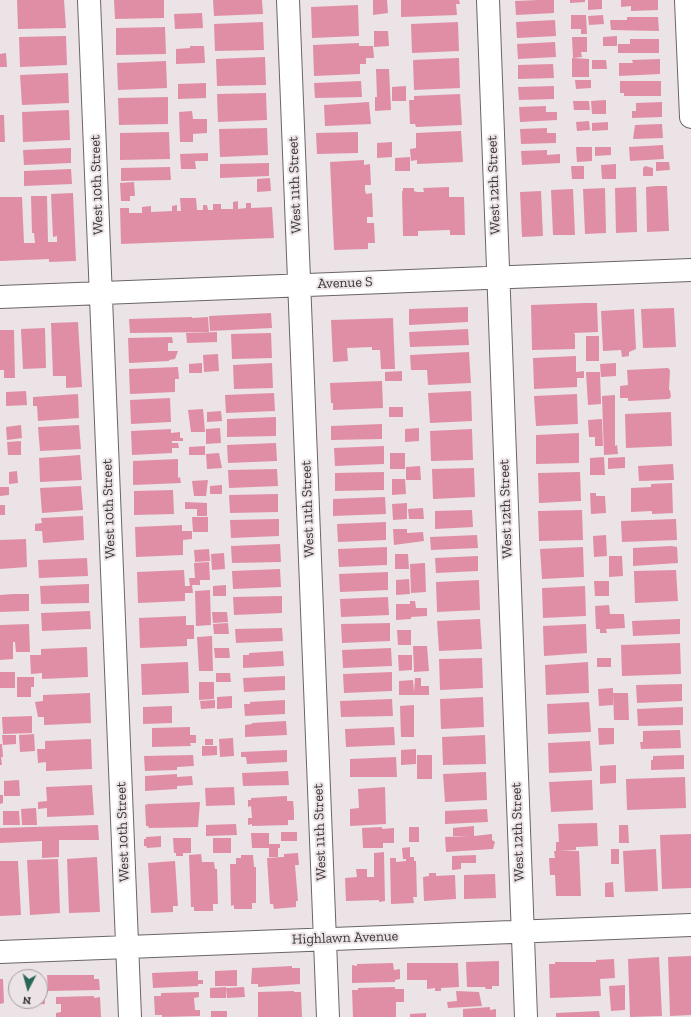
<!DOCTYPE html>
<style>
body{margin:0}
#map{position:relative;width:691px;height:1017px;overflow:hidden;background:#ebe3e5;font-family:"Zilla Slab",serif}
canvas{display:block}
.north{position:absolute;left:8px;top:969px;width:40px;height:40px;box-sizing:border-box;background:#ebe3e5;border:1px solid #a49ea0;border-radius:50%;rotate:186deg;font-size:11px;font-weight:700;line-height:16px;text-align:center;color:#3a3738}
.north::after{content:'';display:block;margin:auto;width:14px;height:18px;background:#276755;clip-path:polygon(50% 0,100% 100%,50% 72%,0 100%)}
</style>
<div id="map">
<canvas width="691" height="1017"></canvas>
<div class="north">N</div>
</div>
<script>
const c = document.querySelector('canvas').getContext('2d');
c.lineJoin = 'round';
function fillPath(path, color) { c.fillStyle = color; c.fill(path, 'evenodd'); }
const poly = rows => new Path2D(rows.map(r => 'M' + r).join(''));
function strokePath(path, color, width, dash) { c.strokeStyle = color; c.lineWidth = width; c.lineCap = dash ? 'butt' : 'round'; c.setLineDash(dash || []); c.stroke(path); }
function drawText(font, color, halo, rows, align = 'center') {
  c.font = font + ' "Zilla Slab",serif'; c.lineWidth = 4; c.setLineDash([]); c.textBaseline = 'middle'; c.strokeStyle = halo; c.fillStyle = color; for (const [text, x, y, turn = 0] of rows) {
    c.save(); c.translate(x, y); c.rotate((+turn || 0) * Math.PI / 180); c.textAlign = isNaN(turn) ? turn : align; if (halo) c.strokeText(text, 0, 0); c.fillText(text, 0, 0); c.restore();
  }
}
const building = poly([
 [17,0,64,0,66,28,18,29],
 [114,0,164,0,164,18,115,19],
 [213,0,262,0,263,14,214,16],
 [373,0,387,0,388,13,373,15],
 [401,0,459,0,460,4,456,4,457,15,401,17],
 [539,0,554,0,554,13,516,15,515,1],
 [570,0,585,0,585,2,570,3],
 [588,0,602,0,602,9,588,10],
 [621,0,658,0,658,10,631,11,631,6,621,7],
 [358,5,359,36,312,38,311,7],
 [202,13,203,28,175,29,174,14],
 [571,15,586,15,587,34,581,34,581,29,571,29],
 [603,15,604,24,589,25,588,16],
 [627,17,658,17,659,31,611,30,610,20,627,20],
 [555,20,556,36,517,38,516,22],
 [263,22,264,50,215,51,214,24],
 [458,22,459,51,412,53,411,24],
 [165,27,166,54,116,55,116,28],
 [374,31,388,31,389,46,374,47],
 [66,36,67,65,20,67,19,37],
 [617,36,617,46,603,46,603,37],
 [572,37,587,37,587,52,581,52,582,57,573,58],
 [630,39,659,39,659,53,618,53,618,44,630,44],
 [555,42,556,57,518,59,517,44],
 [359,43,359,46,373,46,374,58,366,58,366,64,360,64,360,74,314,76,313,45],
 [190,46,204,46,205,63,176,64,176,49,190,48],
 [6,53,7,67,0,67,0,54],
 [265,57,266,85,217,86,216,59],
 [459,58,460,88,414,90,413,60],
 [572,58,589,59,589,77,572,77],
 [660,59,660,74,619,76,619,63,633,63,632,60],
 [592,60,606,60,607,69,592,69],
 [166,61,167,88,118,90,117,63],
 [553,64,554,78,518,79,518,65],
 [376,69,389,69,391,110,375,111,375,97,377,97],
 [68,73,69,103,22,105,20,75],
 [575,80,591,80,591,88,576,89],
 [361,81,362,97,315,98,314,83],
 [620,81,661,81,661,96,624,96,624,93,620,93],
 [206,83,206,98,178,99,178,84],
 [406,86,406,101,392,101,392,87],
 [554,86,554,99,519,100,518,87],
 [266,93,267,120,218,122,217,94],
 [460,94,462,125,416,127,415,124,410,124,409,100,414,100,414,96],
 [168,97,168,124,119,125,118,98],
 [606,100,606,114,592,114,591,101],
 [573,101,589,101,590,110,574,110],
 [369,102,371,124,325,126,324,105],
 [662,102,662,117,632,118,632,111,636,111,636,103],
 [546,106,546,112,557,112,557,120,520,122,519,107],
 [69,110,70,140,23,142,22,112],
 [192,111,193,119,207,119,207,133,193,134,193,142,180,142,179,112],
 [0,115,4,115,5,142,0,142],
 [589,121,590,130,577,131,576,122],
 [608,122,608,130,592,131,592,123],
 [662,124,663,138,633,139,635,125],
 [267,128,268,155,220,157,219,129],
 [547,128,547,133,556,133,556,143,521,144,520,129],
 [461,131,463,162,417,164,417,160,411,161,410,149,416,148,416,133],
 [169,132,170,159,120,160,120,133],
 [358,132,358,153,317,154,316,133],
 [392,142,392,157,377,158,377,143],
 [663,145,664,159,630,161,629,147],
 [576,147,592,147,592,161,577,162],
 [595,147,611,147,611,155,595,156],
 [71,148,71,163,24,165,23,150],
 [547,150,547,155,560,154,560,163,522,165,521,151],
 [208,153,208,161,195,161,196,169,181,169,180,154],
 [410,157,410,171,395,171,395,158],
 [364,160,364,165,370,164,371,185,365,185,365,190,366,194,372,193,373,217,367,217,367,223,374,223,375,243,368,243,368,249,334,250,330,162],
 [656,162,669,162,670,170,656,171],
 [269,163,269,176,220,178,220,164],
 [616,164,616,179,602,179,601,165],
 [571,166,584,166,584,179,572,179],
 [645,166,653,168,653,176,643,176,643,168],
 [170,167,171,180,121,181,121,168],
 [71,169,72,184,24,186,24,171],
 [270,178,271,191,257,192,257,179],
 [134,182,135,196,130,196,130,201,121,201,120,183],
 [656,186,667,186,669,231,647,232,646,187],
 [449,187,449,197,464,197,465,235,450,235,450,230,418,231,418,236,403,236,402,191,403,191,403,188,414,188,414,191,417,192,424,192,423,188],
 [636,187,637,232,616,233,615,188],
 [605,188,606,233,585,234,583,189],
 [573,189,575,235,553,235,551,190],
 [541,191,543,236,522,237,520,192],
 [73,193,76,261,49,262,49,259,0,261,0,197,22,197,24,243,35,243,34,233,32,233,31,196,47,196,48,242,57,242,57,236,53,237,51,194],
 [180,198,196,198,197,210,203,210,203,205,207,205,208,210,213,210,213,204,221,204,221,209,233,209,233,202,238,201,238,209,246,208,246,203,251,203,251,208,272,207,274,238,121,244,120,208,129,208,129,213,142,213,142,207,151,206,151,212,172,211,172,206,177,205,177,211,181,211],
 [585,303,597,303,598,332,573,333,575,334,575,349,532,350,531,305],
 [468,307,468,322,409,325,409,309],
 [674,308,676,347,643,348,641,309],
 [634,309,636,349,629,352,629,356,622,357,621,350,603,351,601,311],
 [271,313,272,328,210,331,209,316],
 [192,317,192,318,208,317,209,332,130,333,129,319],
 [393,318,395,369,381,369,380,350,372,350,372,347,347,348,348,361,333,362,331,320],
 [78,322,82,387,66,388,66,376,53,376,51,323],
 [45,328,46,368,23,369,21,329],
 [468,329,469,345,410,347,409,332],
 [0,330,14,330,15,378,4,378,4,370,0,370],
 [217,332,217,342,187,343,186,333],
 [271,333,272,358,232,359,231,334],
 [586,336,599,336,599,361,586,361],
 [172,337,173,343,168,343,168,351,178,351,175,359,169,360,169,361,129,363,128,338],
 [469,352,471,383,428,385,427,370,411,370,410,355],
 [218,354,219,371,204,372,203,355],
 [576,356,576,372,584,371,584,378,577,378,577,387,534,389,533,358],
 [202,363,202,373,189,373,189,364],
 [272,363,273,388,234,389,233,365],
 [616,363,616,376,601,377,600,364],
 [178,367,179,379,175,379,175,392,130,394,129,369],
 [668,368,670,370,669,390,670,390,671,397,669,399,628,401,628,398,620,398,620,386,628,385,627,370],
 [402,371,402,381,385,381,385,372],
 [586,372,600,372,601,404,588,405],
 [382,381,383,408,333,410,333,403,331,403,330,383],
 [26,391,27,405,6,406,6,392],
 [471,391,472,421,430,423,428,393],
 [274,393,275,411,226,413,225,395],
 [78,394,79,418,38,421,37,406,33,406,33,397],
 [577,394,578,424,536,426,534,396],
 [615,395,615,446,617,445,618,454,604,455,602,396],
 [170,398,171,422,131,424,130,400],
 [389,407,403,407,403,417,389,417],
 [203,409,205,432,191,432,188,410],
 [221,411,222,421,207,422,207,412],
 [671,412,672,446,626,448,625,414],
 [276,417,276,436,227,437,227,419],
 [602,419,603,446,595,446,595,437,589,437,588,420],
 [382,424,382,439,331,440,331,426],
 [21,425,22,438,7,440,6,427],
 [79,425,81,449,40,451,38,427],
 [220,428,221,443,206,444,206,429],
 [419,428,419,441,405,442,405,429],
 [171,429,171,433,180,432,180,438,183,438,183,441,172,441,172,443,178,443,179,448,172,448,172,453,132,455,131,431],
 [472,429,473,460,431,461,430,431],
 [579,433,579,463,536,464,536,435],
 [21,441,21,455,8,455,7,442],
 [276,443,277,461,228,463,227,445],
 [205,446,205,455,189,455,189,447],
 [384,446,384,464,335,466,334,448],
 [219,453,222,468,207,469,206,454],
 [390,453,405,453,405,469,390,469],
 [80,455,82,480,40,482,39,458],
 [604,457,605,475,590,475,590,458],
 [625,457,625,468,608,469,608,458],
 [178,459,178,478,180,477,181,483,133,485,133,461],
 [673,464,674,480,639,481,638,466],
 [420,466,421,480,406,480,406,467],
 [474,468,475,497,433,499,432,469],
 [277,469,278,486,229,488,228,470],
 [17,471,18,483,9,484,9,472],
 [384,472,384,490,335,491,335,473],
 [580,472,581,501,539,503,538,473],
 [392,479,405,479,406,494,392,495],
 [208,480,206,496,194,496,192,481],
 [672,483,673,513,652,514,652,511,631,512,631,488,651,487,651,484],
 [222,485,222,494,210,494,210,486],
 [81,486,83,510,42,513,40,488],
 [0,487,9,487,9,495,0,496],
 [173,490,174,514,134,515,134,491],
 [590,493,596,493,596,496,605,496,606,513,591,514],
 [278,494,278,512,230,513,229,495],
 [385,497,386,514,333,516,333,499],
 [185,502,207,503,207,516,197,516,197,509,185,509],
 [407,503,407,519,393,520,392,504],
 [0,505,5,505,5,515,0,515],
 [423,508,424,519,409,519,408,509],
 [472,510,473,527,435,529,435,511],
 [582,510,583,540,539,541,538,511],
 [83,516,84,540,43,543,42,531,35,531,35,524,42,523,41,518],
 [192,517,208,517,208,532,193,532],
 [279,519,279,536,231,538,230,520],
 [676,519,677,540,622,542,621,521],
 [386,522,386,540,338,542,337,524],
 [182,525,182,531,192,531,192,539,183,540,183,555,136,557,135,527],
 [393,529,407,529,407,533,423,532,424,541,394,545],
 [477,535,478,548,431,550,430,537],
 [606,535,607,556,594,557,593,536],
 [26,539,27,567,0,569,0,540],
 [280,544,281,562,232,563,231,546],
 [671,546,677,547,678,563,633,566,633,548],
 [387,547,387,565,339,567,338,549],
 [583,547,584,577,542,579,540,549],
 [209,549,210,561,195,562,194,550],
 [224,553,225,569,212,570,211,554],
 [395,554,408,554,409,569,395,569],
 [478,556,478,571,436,573,435,558],
 [609,556,622,556,623,576,609,577],
 [87,558,88,576,39,578,38,560],
 [209,562,210,580,200,580,200,585,192,585,193,593,185,593,185,601,138,603,137,572,184,570,185,586,190,586,189,578,195,578,194,563],
 [425,563,426,592,411,593,410,564],
 [280,569,281,587,233,589,232,571],
 [676,570,678,601,635,603,634,571],
 [388,572,388,590,340,592,339,574],
 [409,579,410,594,396,595,396,580],
 [479,580,480,610,437,612,436,582],
 [594,581,609,581,609,596,595,596],
 [89,584,89,603,41,604,40,586],
 [226,585,226,596,213,596,213,586],
 [585,586,586,616,543,618,542,588],
 [210,590,211,625,196,626,195,591],
 [13,594,29,594,29,611,0,612,0,595],
 [282,596,282,613,234,615,233,597],
 [388,597,389,615,341,617,340,599],
 [410,601,415,601,416,608,427,608,427,616,411,617,411,619,396,620,396,604,410,604],
 [609,605,610,614,624,614,625,628,606,629,607,633,600,633,600,629,596,629,595,606],
 [90,611,91,629,42,631,41,613],
 [212,612,227,612,228,622,213,623],
 [186,616,186,625,194,625,194,639,187,639,187,646,140,648,139,618],
 [480,619,482,649,439,651,437,621],
 [680,619,680,634,633,636,632,621],
 [228,623,229,634,214,634,213,624],
 [390,623,390,641,342,643,341,624],
 [29,624,30,652,16,652,15,642,13,642,13,659,0,660,0,625],
 [586,624,587,653,544,656,543,626],
 [282,628,283,641,236,643,235,629],
 [397,630,411,630,411,645,398,645],
 [212,636,213,671,199,671,197,637],
 [680,643,681,674,622,676,621,645],
 [413,646,427,646,429,671,414,672],
 [87,647,88,677,42,679,42,673,31,674,30,655,41,655,41,649],
 [214,648,229,648,230,658,215,658],
 [391,648,392,666,343,668,342,650],
 [283,651,284,666,243,668,243,655,249,655,249,653],
 [398,655,412,655,412,670,399,671],
 [482,658,483,688,440,690,439,659],
 [597,658,611,658,611,667,597,667],
 [188,662,189,693,142,695,141,664],
 [588,662,589,693,546,695,545,665],
 [0,672,15,672,15,688,0,688],
 [392,672,392,691,344,693,343,674],
 [216,673,230,673,231,682,216,682],
 [285,676,285,690,244,692,243,678],
 [17,677,34,677,34,687,31,687,31,697,17,697],
 [415,678,421,678,421,686,429,686,429,695,399,695,399,681,413,680,414,692],
 [199,682,214,682,214,699,199,700],
 [682,684,682,701,637,703,636,685],
 [613,688,613,705,599,706,598,689],
 [90,693,91,723,44,725,44,717,38,717,35,702,43,701,43,695],
 [613,693,628,693,629,720,614,720],
 [232,696,232,708,217,709,217,697],
 [483,697,484,727,441,729,440,699],
 [392,699,393,716,341,717,340,701],
 [215,700,215,708,201,709,200,701],
 [285,700,285,714,245,716,244,704,250,704,250,702],
 [589,702,591,732,548,734,547,704],
 [414,705,414,737,401,737,400,706],
 [172,706,172,723,143,724,143,707],
 [683,707,683,725,638,726,637,709],
 [32,716,32,733,3,734,2,717],
 [286,721,287,735,245,737,245,725,252,724,252,723],
 [190,727,190,735,196,735,196,743,190,743,191,746,152,747,152,728],
 [394,727,395,745,346,747,345,729],
 [598,728,614,728,614,744,599,745],
 [680,730,681,748,641,749,640,742,643,742,643,731],
 [34,734,35,751,20,752,19,735],
 [2,735,16,735,16,744,3,745],
 [485,735,486,764,443,765,442,737],
 [233,738,234,756,220,757,219,739],
 [91,739,92,769,46,771,46,762,38,763,37,749,45,749,45,741],
 [205,739,213,739,213,745,205,745],
 [590,741,592,771,549,773,548,743],
 [0,744,2,744,3,757,1,757,2,765,0,765],
 [202,746,217,746,217,755,202,756],
 [416,749,416,764,401,765,401,750],
 [287,750,287,762,247,764,246,757,241,757,241,752],
 [193,755,194,766,177,767,177,770,145,771,144,756],
 [417,755,432,755,432,779,417,779],
 [684,755,684,769,651,770,651,760,653,760,653,756],
 [396,757,397,777,350,777,350,759],
 [616,765,616,783,600,784,600,766],
 [288,771,289,785,243,786,242,773],
 [486,772,487,800,445,802,443,774],
 [177,774,177,777,192,776,193,785,177,786,177,789,145,791,145,776],
 [685,777,686,808,627,810,626,779],
 [19,780,20,796,4,796,4,781],
 [592,780,593,810,551,812,549,782],
 [92,785,94,815,47,817,47,808,38,809,38,802,47,801,46,787],
 [234,787,235,805,206,806,205,788],
 [385,787,386,824,350,826,350,809,359,808,358,789],
 [0,795,3,795,3,803,0,804],
 [287,796,287,801,293,801,294,811,294,820,288,820,288,825,252,826,252,824,248,825,248,818,252,818,251,806,248,807,248,800,251,800,251,798],
 [200,802,198,827,149,828,148,826,146,826,145,805,148,804],
 [36,808,37,825,22,825,21,809],
 [487,809,488,822,445,824,445,811],
 [3,811,19,811,20,825,3,825],
 [597,823,598,846,576,847,576,850,560,851,579,851,581,896,556,896,555,875,550,875,549,858,555,858,554,851,556,851,556,842,559,842,558,824],
 [236,824,237,835,206,836,206,825],
 [98,825,99,840,59,840,59,857,42,858,42,841,0,843,0,828],
 [619,825,628,825,629,843,619,843],
 [474,826,474,836,492,834,492,840,495,842,493,849,446,852,445,837,469,836,453,836,453,828],
 [382,827,382,829,394,828,394,843,383,843,383,848,363,848,362,828],
 [409,827,419,827,419,842,409,842],
 [281,832,297,832,297,841,281,841],
 [251,833,269,833,269,844,280,844,280,848,278,848,278,857,269,857,269,848,252,848],
 [691,834,691,888,662,889,660,835],
 [161,836,161,847,147,848,146,846,144,846,144,839,146,839,146,837],
 [173,838,191,838,191,853,183,853,183,856,176,856,176,853,174,853],
 [213,838,231,838,231,853,213,853],
 [410,847,410,857,414,857,414,861,416,861,417,897,413,897,414,903,391,904,390,858,396,858,396,862,406,861,406,859,403,859,402,848],
 [611,849,619,849,619,864,611,864],
 [656,849,658,891,625,892,623,851],
 [384,852,385,901,379,902,379,900,346,901,345,878,357,877,356,869,367,869,367,877,374,877,374,853],
 [298,853,299,865,295,865,298,901,296,901,296,907,274,909,273,904,270,904,267,858,282,857,284,857,284,854],
 [201,854,202,862,214,862,215,869,217,869,218,904,213,904,213,911,194,911,194,907,191,907,189,855],
 [241,855,253,855,254,867,256,867,256,903,252,903,252,909,234,909,234,905,231,906,230,864,236,864,236,858,241,858],
 [476,855,476,863,461,863,461,869,452,870,452,856],
 [97,857,100,912,69,913,67,859],
 [58,859,60,913,30,915,27,860],
 [0,861,18,861,21,915,0,916],
 [175,861,178,906,173,906,173,912,151,913,148,863],
 [429,873,436,873,436,876,455,875,456,899,424,901,423,877,429,876],
 [495,874,496,898,464,899,464,875],
 [613,882,614,897,605,897,605,883],
 [691,956,691,1015,670,1016,668,957],
 [659,957,662,1016,630,1017,628,959],
 [614,959,615,978,600,979,601,996,550,998,549,964,555,964,555,962,596,962,596,960],
 [499,961,499,986,492,986,492,989,486,989,485,987,467,987,466,962],
 [393,963,394,970,400,969,400,979,395,980,395,982,352,983,352,965,357,966,357,964],
 [407,963,458,963,459,987,441,988,441,991,435,991,435,988,427,989,427,980,407,980],
 [292,966,292,968,300,968,300,984,258,987,258,984,251,984,252,968],
 [237,970,237,986,215,986,215,971],
 [198,971,198,980,203,980,203,984,198,984,198,986,153,988,152,973],
 [47,975,94,975,94,979,99,979,100,990,48,991],
 [11,978,16,978,16,994,12,994],
 [0,979,3,979,4,1003,0,1004],
 [625,985,625,1010,611,1011,609,986],
 [226,987,226,998,210,998,210,988],
 [244,987,245,997,227,998,226,988],
 [395,987,395,989,404,989,404,1002,396,1002,396,1017,353,1017,352,990,358,990,358,988],
 [294,991,294,992,301,992,302,1017,258,1017,258,992],
 [456,991,479,992,482,1006,448,1008,447,1002,457,1001],
 [199,992,199,997,194,998,195,1010,200,1010,200,1016,162,1017,162,1015,155,1015,154,996,161,996,161,993],
 [40,993,44,993,45,1004,29,1005,29,1001,40,1001],
 [94,996,94,998,100,997,101,1017,56,1017,56,1013,61,1012,61,1004,56,1004,56,997],
 [490,1007,490,1010,496,1009,496,1017,463,1017,463,1009],
 [211,1011,227,1011,227,1017,211,1017],
 [599,1011,600,1017,556,1017,556,1013],
 [426,1013,426,1017,410,1017,410,1014]
]);
const minor = poly([
 [89,0,130,1017],
 [288,0,328,1017],
 [488,0,526,1017],
 [686,0,691,117],
 [0,297,691,270],
 [0,952,691,925]
]);
const streetNames = [
 ["West 10th Street",97,185,-92],
 ["West 11th Street",295,185,-92],
 ["West 12th Street",494,185,-92],
 ["Avenue S",345,283,-2],
 ["West 10th Street",109,509,-92],
 ["West 11th Street",308,509,-92],
 ["West 12th Street",506,509,-92],
 ["West 10th Street",123,832,-92],
 ["West 11th Street",320,832,-92],
 ["West 12th Street",518,832,-92],
 ["Highlawn Avenue",345,938,-2]
];
fillPath(building, '#e08ea6');
strokePath(minor, '#6b6566', 24);
strokePath(minor, '#fff', 22);
drawText('14px', '#3a3738', '#ebe3e5', streetNames);
</script>
